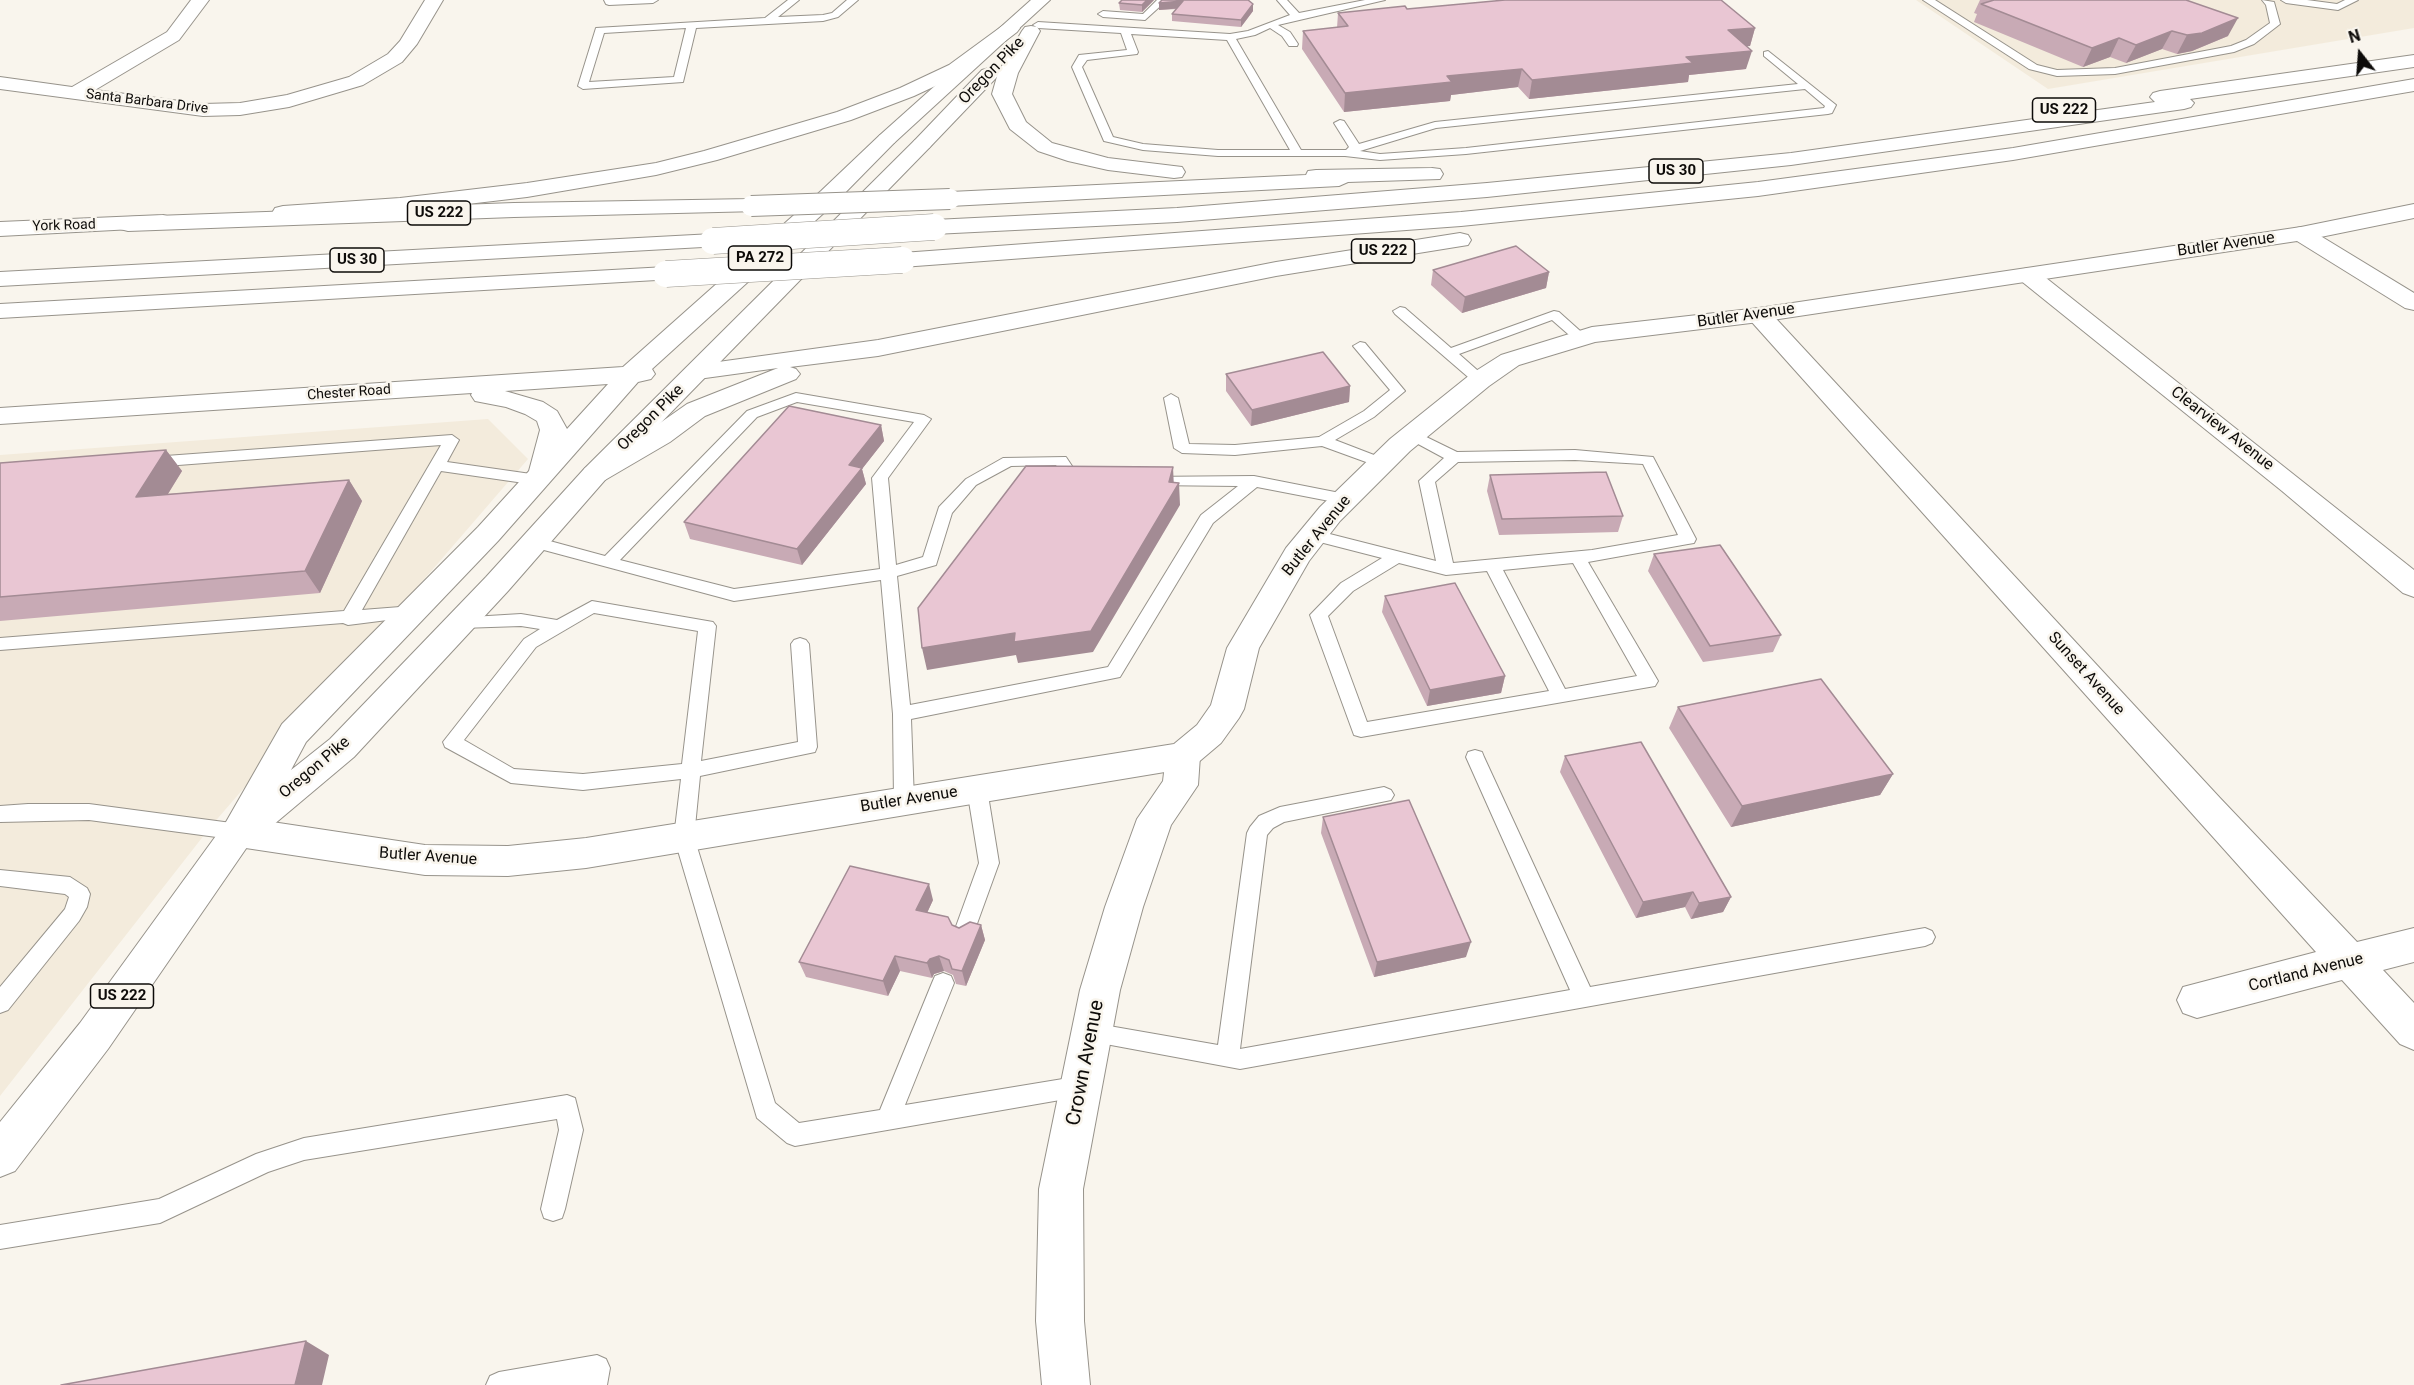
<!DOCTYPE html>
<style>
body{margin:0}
#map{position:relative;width:2414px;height:1385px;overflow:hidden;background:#f9f5ed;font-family:Roboto,sans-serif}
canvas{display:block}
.north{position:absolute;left:2330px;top:24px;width:60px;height:60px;-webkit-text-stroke:4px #f9f5ed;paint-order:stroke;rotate:343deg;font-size:16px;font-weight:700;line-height:24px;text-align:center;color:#0d0b09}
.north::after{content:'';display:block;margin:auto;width:21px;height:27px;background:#0d0b09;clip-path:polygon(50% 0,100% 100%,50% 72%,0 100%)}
</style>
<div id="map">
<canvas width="2414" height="1385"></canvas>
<div class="north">N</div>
</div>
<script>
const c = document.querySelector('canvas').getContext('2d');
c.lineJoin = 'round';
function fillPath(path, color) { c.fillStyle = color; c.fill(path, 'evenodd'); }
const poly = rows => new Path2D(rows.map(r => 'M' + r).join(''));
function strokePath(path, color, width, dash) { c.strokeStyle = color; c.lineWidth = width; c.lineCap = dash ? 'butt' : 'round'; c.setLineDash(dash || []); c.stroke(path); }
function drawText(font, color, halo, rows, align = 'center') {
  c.font = font + ' Roboto,sans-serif'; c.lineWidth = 5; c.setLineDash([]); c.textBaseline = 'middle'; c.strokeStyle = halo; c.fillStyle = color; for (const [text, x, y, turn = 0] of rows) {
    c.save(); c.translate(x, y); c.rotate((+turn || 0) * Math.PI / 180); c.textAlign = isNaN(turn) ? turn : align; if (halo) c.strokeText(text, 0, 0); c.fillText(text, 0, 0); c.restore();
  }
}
const built = poly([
 [1916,0,2414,0,2414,28,2048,89],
 [488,419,528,459,212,825,0,1096,0,455]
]);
const service = poly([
 [604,0,658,0,653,3,609,5,606,4,604,0],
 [788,0,799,0,778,17,823,15,832,13,847,0,858,0,838,17,823,21,696,28,683,82,583,89,578,86,596,28,765,18,788,0],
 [686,28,674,77,589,82,604,33,686,28],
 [1157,0,1167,0,1145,20,1103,17,1098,14,1103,11,1143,14,1157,0],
 [1277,0,1287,0,1299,13,1365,0,1385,0,1278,25,1290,32,1298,44,1297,46,1289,46,1282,36,1270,28,1255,35,1236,39,1301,150,1346,150,1349,147,1334,123,1340,120,1344,121,1359,144,1435,122,1798,84,1764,56,1764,52,1768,51,1836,105,1832,113,1828,114,1466,154,1380,160,1345,156,1218,156,1143,150,1104,141,1072,67,1079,55,1127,50,1121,33,1038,28,1033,25,1038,22,1230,34,1248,31,1290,15,1277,0],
 [1131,34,1227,40,1290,150,1218,150,1143,144,1113,137,1082,67,1087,60,1137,54,1138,52,1131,34],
 [1805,89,1825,106,1824,108,1466,148,1380,154,1360,151,1436,128,1805,89],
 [1923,0,1935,0,2037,65,2057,70,2115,68,2231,46,2246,40,2270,23,2266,5,2262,0,2274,2,2280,24,2254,44,2234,52,2115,74,2057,76,2029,69,1923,0],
 [2281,0,2307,0,2337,4,2345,0,2358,0,2338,10,2286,3,2281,0],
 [1400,307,1405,308,1451,348,1554,311,1559,312,1588,338,1586,341,1576,341,1552,320,1459,354,1485,377,1487,380,1480,384,1475,383,1395,314,1393,311,1400,307],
 [1360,342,1365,343,1405,391,1374,417,1335,440,1387,460,1390,463,1387,466,1377,466,1322,446,1235,455,1182,453,1174,448,1164,398,1171,394,1178,398,1189,444,1235,445,1319,437,1364,411,1390,390,1353,346,1360,342],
 [796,393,924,415,931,419,888,478,896,565,923,557,939,507,966,479,1003,458,1066,457,1078,475,1085,477,1088,480,1080,485,1068,483,1056,465,1011,466,976,485,952,513,936,565,897,576,910,705,1108,667,1201,515,1238,486,1149,485,1141,480,1144,477,1254,476,1345,494,1353,499,1345,504,1257,487,1213,523,1120,677,911,719,914,801,911,806,904,809,897,806,894,801,893,714,881,580,734,601,529,546,527,542,529,538,535,537,605,556,747,411,796,393],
 [797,402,914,422,872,478,880,569,734,589,620,560,757,417,797,402],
 [1412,430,1457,452,1575,450,1653,457,1696,539,1694,543,1688,544,1588,562,1658,681,1655,686,1361,737,1354,735,1310,615,1341,583,1382,558,1308,539,1306,535,1308,531,1314,530,1436,561,1419,481,1444,458,1407,438,1405,435,1412,430],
 [1575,460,1643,464,1678,535,1592,550,1453,563,1435,482,1458,462,1575,460],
 [1399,563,1446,575,1487,571,1549,691,1367,722,1328,616,1353,591,1399,563],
 [1573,563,1637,676,1565,689,1503,570,1573,563],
 [452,435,459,440,447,462,538,475,546,480,538,485,441,471,362,610,413,606,419,608,422,612,419,616,348,625,343,623,0,650,0,638,344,611,441,445,152,467,144,462,152,457,452,435],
 [592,601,713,622,716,626,701,761,798,742,791,644,794,640,800,638,806,640,809,644,817,747,815,752,700,776,694,837,775,1103,799,1123,880,1110,932,983,935,976,943,973,951,976,954,983,905,1105,1081,1076,1089,1079,1092,1087,1089,1095,795,1146,787,1143,757,1118,674,837,681,779,583,790,511,783,445,747,443,742,524,639,540,629,521,626,461,628,455,626,452,622,455,618,521,614,557,620,592,601],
 [594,613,698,631,682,764,583,774,514,769,464,740,536,647,594,613],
 [1475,750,1482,752,1484,757,1590,987,1925,928,1932,931,1935,937,1932,943,1925,946,1240,1069,1084,1040,1081,1033,1084,1026,1092,1023,1218,1045,1247,833,1250,827,1259,816,1280,807,1384,787,1391,790,1394,795,1391,800,1284,822,1273,828,1267,835,1240,1049,1570,990,1466,757,1468,752,1475,750],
 [977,781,984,784,987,789,999,863,974,932,971,938,964,941,957,938,954,932,979,863,967,789,970,784,977,781],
 [28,804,89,804,239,824,246,826,249,832,246,838,239,840,89,820,0,822,0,806,28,804],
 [0,870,70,877,87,888,90,894,87,907,79,921,8,1010,0,1013,0,987,65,909,69,897,65,894,0,886,0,870],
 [567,1095,575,1098,583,1130,565,1209,562,1218,553,1221,544,1218,541,1209,559,1130,557,1119,304,1160,268,1172,160,1223,0,1249,0,1225,159,1199,256,1154,304,1138,567,1095],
 [597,1355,606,1359,610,1368,607,1385,486,1385,490,1376,499,1372,597,1355]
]);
const minor = poly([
 [191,0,209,0,179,40,95,90,203,104,240,103,287,95,349,77,388,54,400,41,425,0,443,0,417,44,402,62,363,85,289,107,240,115,203,116,0,89,0,77,72,87,167,32,191,0],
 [2414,204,2414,218,2301,241,2293,239,2290,234,2293,229,2301,227,2414,204],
 [2028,268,2036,270,2414,570,2414,597,2403,593,2282,491,2020,280,2016,275,2020,270,2028,268],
 [1759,308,1768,310,2220,798,2357,942,2414,928,2414,962,2383,970,2414,1003,2414,1050,2400,1044,2342,980,2197,1018,2183,1013,2177,1000,2183,987,2316,952,1750,320,1747,315,1750,310,1759,308],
 [1183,743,1195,747,1200,756,1198,785,1171,825,1143,907,1120,990,1083,1189,1084,1321,1090,1385,1042,1385,1036,1321,1039,1189,1080,990,1105,907,1137,819,1163,781,1166,756,1171,747,1183,743]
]);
const tertiary = poly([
 [2301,227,2309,229,2414,293,2414,310,2405,308,2297,241,1759,322,1595,342,1519,365,1489,386,1410,451,1340,521,1309,561,1259,648,1244,709,1239,718,1221,743,1195,765,1183,769,586,868,508,876,425,875,239,847,226,842,221,832,226,822,239,817,425,845,508,846,586,838,1174,744,1197,725,1211,705,1227,648,1286,548,1320,507,1390,439,1471,374,1501,355,1592,327,1759,308,2301,227]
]);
const primary = poly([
 [1031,0,1050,0,894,143,887,145,880,143,877,139,880,135,1031,0],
 [989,68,996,70,999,74,996,78,929,148,922,150,915,148,912,144,915,140,982,70,989,68]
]);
const trunk = poly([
 [1011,23,1017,24,1020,28,1017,32,963,73,914,96,851,120,717,160,656,175,527,197,400,212,283,220,275,218,272,213,275,208,283,206,400,198,527,183,656,163,704,151,837,112,900,88,949,65,1005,24,1011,23],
 [887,133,894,135,897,139,894,143,837,201,652,369,655,374,651,379,638,382,498,541,306,742,291,770,330,739,486,577,585,468,915,140,922,138,929,140,932,144,929,148,605,480,508,591,354,757,266,831,256,834,108,1049,15,1171,0,1177,0,1122,80,1023,226,822,282,724,478,527,529,471,540,430,537,421,525,414,506,407,475,401,471,395,472,393,0,424,0,408,623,367,821,191,880,135,887,133],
 [608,384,567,429,557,411,543,402,505,391,608,384],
 [163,215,171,217,174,222,171,227,0,236,0,222,163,215]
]);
const motorway = poly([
 [1031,26,1037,27,1040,31,1018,73,1012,94,1026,122,1052,143,1108,158,1182,167,1185,172,1182,177,1174,178,1108,170,1068,161,1038,151,1010,129,992,94,998,73,1022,31,1025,27,1031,26],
 [2414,55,2414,67,2190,99,2194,103,2191,107,2184,109,1791,165,1487,197,1177,222,934,234,926,232,923,227,926,222,934,220,1177,208,1487,183,1791,153,2155,102,2150,97,2153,93,2160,91,2414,55],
 [2414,79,2414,91,2013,160,1758,196,1461,226,902,267,894,265,890,260,894,255,902,253,1461,212,1758,182,2013,148,2414,79],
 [1432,168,1440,169,1443,174,1440,179,1348,182,1339,186,950,206,942,204,939,199,942,194,950,192,1306,175,1308,171,1316,170,1432,168],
 [751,199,759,201,762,206,759,211,514,217,128,231,120,229,117,224,120,219,128,217,514,203,751,199],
 [1460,233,1468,235,1471,240,1468,245,1276,276,878,356,790,367,796,369,800,374,796,379,705,416,670,442,605,480,595,483,585,480,581,474,585,468,650,430,687,404,778,368,698,379,689,376,685,371,689,366,878,340,1276,262,1460,233],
 [713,234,721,236,724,241,721,246,0,286,0,272,713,234],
 [666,267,674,269,678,274,674,279,0,318,0,304,666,267]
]);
const motorwayBridgeFar1 = poly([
 [751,206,950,199],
 [919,228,934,227]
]);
const motorwayBridge = poly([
 [713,241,934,227],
 [666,274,902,260]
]);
const wall = poly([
 [1122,0,1154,0,1142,12,1120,10,1119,3],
 [1980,0,2186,0,2228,36,2192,51,2177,54,2162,49,2126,63,2110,57,2083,67,1974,22,1977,14,1974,13],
 [1159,3,1253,4,1253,11,1241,27,1172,21,1172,14,1177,9,1159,10],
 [1407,9,1755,28,1750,46,1747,46,1746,69,1689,75,1688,82,1529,99,1518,87,1451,95,1450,101,1344,112,1302,49,1303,31,1337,28,1338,13],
 [1433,270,1549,272,1546,288,1462,313,1431,285],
 [1226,374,1350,386,1349,402,1251,426,1226,391],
 [881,425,884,441,862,469,866,484,802,565,690,539,684,522],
 [166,450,182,471,168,494,349,480,362,501,320,593,0,621,0,463],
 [1490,475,1623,516,1618,532,1499,535,1487,491],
 [1654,554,1781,635,1773,652,1703,662,1648,571],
 [1385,596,1505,676,1501,693,1427,706,1382,612],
 [1678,707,1893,774,1880,795,1731,827,1669,728],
 [1565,756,1731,897,1723,912,1691,919,1685,907,1636,918,1560,772],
 [1323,817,1466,957,1374,977,1321,833],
 [933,900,927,913,959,928,981,925,985,940,966,986,956,984,953,975,944,971,934,974,932,978,900,971,888,996,806,977,799,962]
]);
const shadedWall = poly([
 [1147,0,1154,0,1142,12,1142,5],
 [1183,1,1183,8,1159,10,1159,3],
 [1253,4,1253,11,1241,27,1241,20],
 [2238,18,2228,36,2192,51,2177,54,2187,35],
 [1755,28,1750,46,1722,49,1728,30],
 [2172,31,2162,49,2126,63,2136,45],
 [2119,38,2110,57,2083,67,2092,48],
 [1752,51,1746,69,1689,75,1688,82,1529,99,1532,80,1686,57],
 [1522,69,1518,87,1451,95,1450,101,1344,112,1345,93,1447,76],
 [1549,272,1546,288,1462,313,1465,297],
 [1350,386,1349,402,1251,426,1252,410],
 [881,425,884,441,862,469,866,484,802,565,797,549,849,465],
 [166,450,182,471,153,518,136,497],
 [1173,467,1174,488,1179,483,1180,505,1093,652,1018,663,1016,655,927,670,922,648],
 [349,480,362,501,320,593,305,571],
 [1505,676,1501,693,1427,706,1430,690],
 [1893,774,1880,795,1731,827,1742,806],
 [929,884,933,900,921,926,916,910],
 [1693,892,1685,907,1636,918,1643,902],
 [1731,897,1723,912,1691,919,1699,903],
 [981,925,985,940,966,986,962,971],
 [1471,942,1466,957,1374,977,1377,962],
 [895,956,900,971,888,996,883,981],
 [939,956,944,971,934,974,932,978,927,963,930,959],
 [306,1341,329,1355,322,1385,295,1385]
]);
const building = poly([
 [1122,0,1147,0,1142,5,1119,3,1122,0],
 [1162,0,1248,0,1253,4,1241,20,1172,14,1183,1,1159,3,1162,0],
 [1505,0,1721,0,1755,28,1728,30,1752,51,1686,57,1693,63,1532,80,1522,69,1447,76,1452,82,1345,93,1303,31,1348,26,1338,13,1405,6,1407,9,1505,0],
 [1994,0,2186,0,2238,18,2202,33,2187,35,2172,31,2136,45,2119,38,2092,48,1981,4,1994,0],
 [1516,246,1549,272,1465,297,1433,270,1516,246],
 [1323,352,1350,386,1252,410,1226,374,1323,352],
 [789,406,881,425,849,465,862,468,797,549,684,522,789,406],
 [166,450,136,497,349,480,305,571,0,597,0,463,166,450],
 [1026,466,1173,467,1169,482,1179,483,1091,631,1014,642,1015,633,922,648,918,608,1026,466],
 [1606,472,1623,516,1502,519,1490,475,1606,472],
 [1720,545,1781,635,1710,646,1654,554,1720,545],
 [1455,583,1505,676,1430,690,1385,596,1455,583],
 [1821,679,1893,774,1742,806,1678,707,1821,679],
 [1641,742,1731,897,1699,903,1693,892,1643,902,1565,756,1641,742],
 [1409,800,1471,942,1377,962,1323,817,1409,800],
 [850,866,929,884,916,910,948,917,952,925,959,928,970,922,981,925,962,971,952,969,949,960,939,956,930,959,927,963,895,956,883,981,799,962,850,866],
 [306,1341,295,1385,61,1385,306,1341]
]);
const farStreetnames = [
 ["Santa Barbara Drive",147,102,7],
 ["York Road",64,226,-2],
 ["Chester Road",349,393,-4]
];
const shields = [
 [2064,110,63],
 [1676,171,54],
 [439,213,63],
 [1383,251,63],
 [760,258,63],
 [357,260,54],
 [122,996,63]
];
const shieldNames = [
 ["US 222",2064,110],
 ["US 30",1676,171],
 ["US 222",439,213],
 ["US 222",1383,251],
 ["PA 272",760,258],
 ["US 30",357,260],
 ["US 222",122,996]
];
const streetNames = [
 ["Oregon Pike",992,71,-46],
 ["Butler Avenue",2226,245,-8],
 ["Butler Avenue",1746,316,-8],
 ["Oregon Pike",651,418,-45],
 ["Clearview Avenue",2222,429,38],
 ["Butler Avenue",1317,536,-51],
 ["Sunset Avenue",2086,674,48],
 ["Oregon Pike",315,768,-40],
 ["Butler Avenue",909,800,-9],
 ["Butler Avenue",428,857,4],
 ["Cortland Avenue",2306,973,-14]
];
const nearStreetnames = [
 ["Crown Avenue",1086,1063,-79]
];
fillPath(built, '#f3ebdc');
strokePath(service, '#97938b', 2);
strokePath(minor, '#97938b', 2);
strokePath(tertiary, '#97938b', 2);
strokePath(primary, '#97938b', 2);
strokePath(trunk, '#97938b', 2);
strokePath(motorway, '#97938b', 2);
fillPath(service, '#fff');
fillPath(minor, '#fff');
fillPath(tertiary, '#fff');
fillPath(primary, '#fff');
fillPath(trunk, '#fff');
fillPath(motorway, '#fff');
strokePath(motorwayBridgeFar1, '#97938b', 22, []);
strokePath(motorwayBridge, '#97938b', 27, []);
strokePath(motorwayBridgeFar1, '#fff', 20);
strokePath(motorwayBridge, '#fff', 26);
fillPath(wall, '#c8aab5');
fillPath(shadedWall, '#a38b94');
fillPath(building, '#e9c6d3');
strokePath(building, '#a38b94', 1.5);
drawText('14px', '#0d0b09', '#f9f5ed', farStreetnames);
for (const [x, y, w] of shields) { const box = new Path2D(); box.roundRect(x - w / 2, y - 12, w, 24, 4.5); c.fillStyle = '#f9f5ed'; c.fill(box); strokePath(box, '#0d0b09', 1.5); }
drawText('bold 15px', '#0d0b09', null, shieldNames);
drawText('16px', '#0d0b09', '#f9f5ed', streetNames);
drawText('20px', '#0d0b09', '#f9f5ed', nearStreetnames);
</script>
